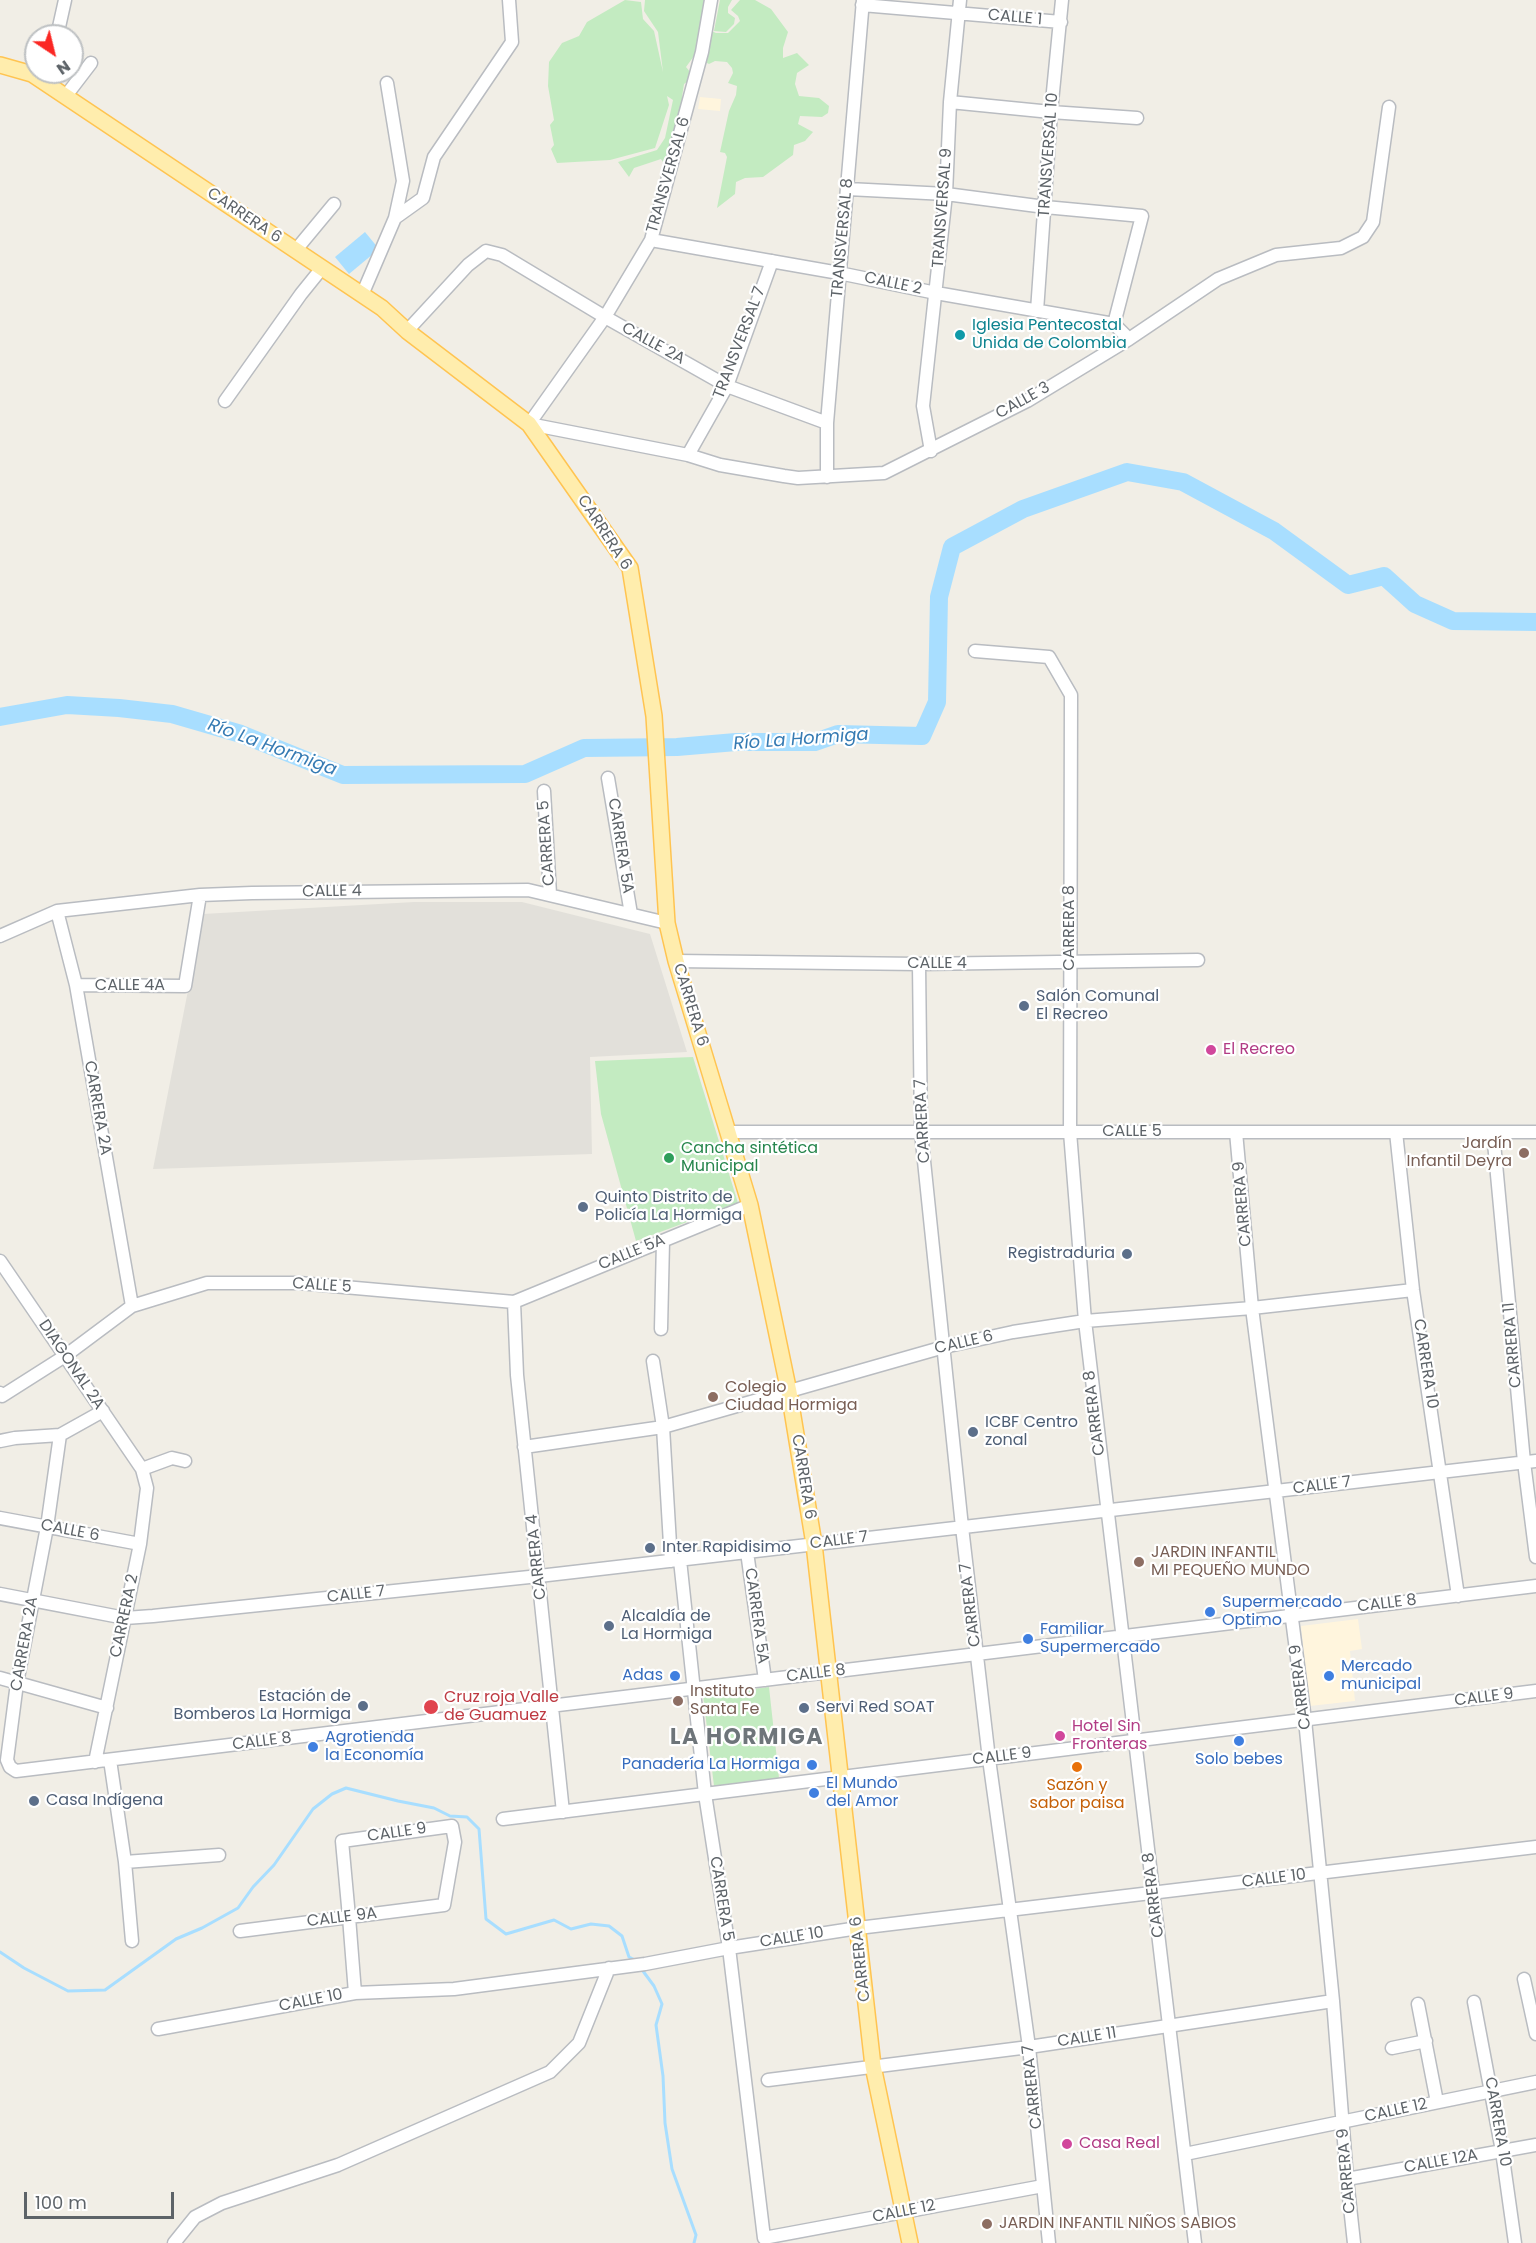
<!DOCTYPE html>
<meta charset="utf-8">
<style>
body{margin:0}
#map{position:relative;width:1536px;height:2243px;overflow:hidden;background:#f1eee6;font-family:Poppins,sans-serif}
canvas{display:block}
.north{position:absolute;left:24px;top:24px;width:60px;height:60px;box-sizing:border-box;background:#fff;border:2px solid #bec1c3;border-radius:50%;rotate:145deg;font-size:16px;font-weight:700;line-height:24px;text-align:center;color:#5d6368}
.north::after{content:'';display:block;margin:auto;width:21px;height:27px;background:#fb2723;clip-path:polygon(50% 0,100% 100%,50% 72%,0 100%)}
.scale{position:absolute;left:24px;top:2192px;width:150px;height:27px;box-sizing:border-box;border:3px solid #5d6368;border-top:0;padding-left:8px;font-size:18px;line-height:21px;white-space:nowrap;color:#5d6368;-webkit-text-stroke:4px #fff;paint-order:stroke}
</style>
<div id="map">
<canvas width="1536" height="2243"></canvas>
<div class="north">N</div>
<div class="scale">100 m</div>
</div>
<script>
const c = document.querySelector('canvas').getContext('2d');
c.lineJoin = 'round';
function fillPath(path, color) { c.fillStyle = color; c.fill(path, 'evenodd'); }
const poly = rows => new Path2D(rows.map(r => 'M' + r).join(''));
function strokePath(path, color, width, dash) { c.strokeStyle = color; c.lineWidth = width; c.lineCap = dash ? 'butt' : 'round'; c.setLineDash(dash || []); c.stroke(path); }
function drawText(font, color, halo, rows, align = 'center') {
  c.font = font + ' Poppins,sans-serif'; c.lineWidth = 4.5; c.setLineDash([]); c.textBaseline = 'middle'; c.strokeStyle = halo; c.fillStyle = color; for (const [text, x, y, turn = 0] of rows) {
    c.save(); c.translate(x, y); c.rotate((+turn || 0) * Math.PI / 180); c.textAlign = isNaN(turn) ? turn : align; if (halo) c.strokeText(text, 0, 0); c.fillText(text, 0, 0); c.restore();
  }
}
const commercial = poly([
 [700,97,721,99,720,111,698,109],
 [1358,1619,1362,1649,1350,1651,1355,1701,1310,1706,1301,1626]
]);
const industrial = poly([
 [414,902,522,902,650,934,687,1052,590,1057,592,1154,153,1169,203,914]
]);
const green = poly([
 [625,0,641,2,643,19,654,31,663,72,658,32,644,11,645,0,710,0,698,56,694,56,686,67,691,73,691,79,684,84,682,97,685,111,678,119,669,171,661,159,634,168,629,177,618,162,657,150,665,138,673,100,667,96,669,105,655,148,610,160,557,163,551,149,554,145,550,125,554,120,548,86,549,62,562,43,579,36,587,22],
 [720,0,732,0,728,7,728,13,735,18,734,24,726,32,714,31],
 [740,0,755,0,771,9,788,32,783,48,783,58,797,53,809,65,797,73,795,84,799,96,819,98,829,106,828,113,822,117,800,116,798,124,813,132,805,141,794,145,793,155,763,177,745,178,736,182,735,194,717,208,727,157,725,153,720,152,729,111,736,95,737,86,728,83,733,73,732,68,727,62,715,61,709,64,703,61,709,30,716,33,728,33,740,21,738,16,731,10],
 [693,1057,738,1203,636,1241,601,1114,595,1061],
 [769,1687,779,1778,714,1786,703,1695]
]);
const water = poly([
 [365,232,379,249,349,274,335,257]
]);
const stream = poly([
 [0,1952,24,1968,68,1991,105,1990,176,1939,202,1928,238,1908,253,1887,274,1865,313,1809,332,1794,346,1788,398,1801,434,1808,450,1816,467,1817,479,1829,486,1919,506,1934,554,1920,571,1929,591,1924,609,1926,622,1936,629,1957,637,1961],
 [640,1967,654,1986,662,2004,656,2025,663,2076,665,2123,672,2169,696,2235,694,2243]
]);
const river = poly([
 [0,717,67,705,119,708,172,714,241,734,343,775,525,774,584,748,677,747,736,742,815,742,838,734,922,736,937,702,939,597,952,547,1023,509,1127,472,1183,482,1274,531,1348,585,1384,576,1415,604,1453,621,1536,622]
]);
const minor = poly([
 [711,0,702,52,651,240,605,317,529,424,688,455,720,465,784,476,798,478,884,473,1027,401,1129,339,1218,279,1276,255,1341,248,1363,237,1373,222,1389,107],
 [862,5,1061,22],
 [57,36,65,0],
 [65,97,91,63],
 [950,102,1051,112,1137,118],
 [848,189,946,194,1045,207,1142,216,1114,324],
 [395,218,423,198,434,157,512,42,509,0],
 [651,240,839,273,936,293,1114,324,1129,339],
 [295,251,334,204],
 [362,295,395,218,403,181,387,83],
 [1037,311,1051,112,1062,0],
 [407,331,468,265,486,251,502,255,605,317,727,386,827,423],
 [225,401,301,294,322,268],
 [931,451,923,406,946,194,950,102,960,0],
 [688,455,727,386,772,261],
 [827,477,827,423,863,0],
 [975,651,1049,657,1071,695,1070,1132,1085,1321,1195,2243],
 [608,778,631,914],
 [544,791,550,894],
 [57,911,76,985,132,1306],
 [0,936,57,911,200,895,252,893,528,890,667,923],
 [676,961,919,964,1198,960],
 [919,964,921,1132,962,1527,989,1759,1029,2047,1049,2243],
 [76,985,185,986,200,895],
 [728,1132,1536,1132],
 [1236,1132,1252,1308,1305,1720,1333,2001,1347,2179,1354,2243],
 [1396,1132,1413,1290,1458,1596],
 [1493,1132,1524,1462,1536,1557],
 [0,1261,142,1469,147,1488,140,1544,95,1762],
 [514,1302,517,1375,563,1812],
 [661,1329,663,1241],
 [653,1361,663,1427,671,1561],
 [0,1393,2,1396,65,1356,132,1306,207,1283,299,1283,514,1302,750,1205],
 [60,1435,47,1527,17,1683,7,1760,10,1767,16,1771,1536,1586],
 [0,1441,15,1438,60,1435,103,1411],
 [524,1447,663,1427,944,1347,1013,1332,1085,1321,1252,1308,1413,1290],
 [142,1469,172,1458,185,1461],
 [0,1518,140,1544],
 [747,1552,765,1680],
 [680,1560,705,1794,729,1948,764,2238,1043,2186],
 [0,1594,125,1618,153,1616,539,1576,1536,1461],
 [0,1678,107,1708],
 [110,1760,125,1862,132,1941],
 [503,1819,1536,1691],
 [125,1862,219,1855],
 [240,1931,349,1917,444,1905,455,1842,452,1826,342,1841,349,1917,355,1993],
 [1524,1979,1536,2034],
 [1474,2002,1502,2151,1515,2243],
 [1418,2004,1437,2102],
 [158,2029,355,1993,454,1989,645,1964,729,1948,858,1928,1536,1847],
 [1392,2048,1426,2041],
 [768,2080,1029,2047,1333,2001],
 [1185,2154,1536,2082],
 [1347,2179,1536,2145],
 [174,2243,195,2217,222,2203,338,2165,550,2072,579,2043,609,1968]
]);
const major = poly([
 [0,65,32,74,382,308,407,331,529,424,630,568,654,716,667,923,676,961,750,1205,789,1392,814,1544,873,2066,910,2243]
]);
const markers = [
 [960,335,6,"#0f9aa8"],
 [1024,1006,6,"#5c6f8a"],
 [1211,1050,6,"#d1479c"],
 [1524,1153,6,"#8d6e63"],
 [669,1158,6,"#2e9e5b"],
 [583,1207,6,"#5c6f8a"],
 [1127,1254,6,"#5c6f8a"],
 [713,1397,6,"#8d6e63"],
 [973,1432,6,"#5c6f8a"],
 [650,1548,6,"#5c6f8a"],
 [1139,1562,6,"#8d6e63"],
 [1210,1612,6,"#3f7fe0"],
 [609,1626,6,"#5c6f8a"],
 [1028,1639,6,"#3f7fe0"],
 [675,1676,6,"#3f7fe0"],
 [1329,1676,6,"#3f7fe0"],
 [678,1701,6,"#8d6e63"],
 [363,1706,6,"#5c6f8a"],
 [431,1707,8,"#e0444e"],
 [804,1708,6,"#5c6f8a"],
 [1060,1736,6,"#d1479c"],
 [1239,1741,6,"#3f7fe0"],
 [313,1747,6,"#3f7fe0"],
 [812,1765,6,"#3f7fe0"],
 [1077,1767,6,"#e8710a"],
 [814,1793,6,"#3f7fe0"],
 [34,1801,6,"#5c6f8a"],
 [1067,2144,6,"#d1479c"],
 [987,2224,6,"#8d6e63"]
];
const streetNames = [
 ["CALLE 1",1015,18,5],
 ["TRANSVERSAL 10",1049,155,-86],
 ["TRANSVERSAL 6",669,175,-74],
 ["TRANSVERSAL 9",943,208,-86],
 ["CARRERA 6",244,216,34],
 ["TRANSVERSAL 8",843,238,-85],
 ["CALLE 2",893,284,12],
 ["TRANSVERSAL 7",740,343,-69],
 ["CALLE 2A",653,344,29],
 ["CALLE 3",1023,401,-29],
 ["CARRERA 6",604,533,57],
 ["CARRERA 5",547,843,-94],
 ["CARRERA 5A",620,846,81],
 ["CALLE 4",332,892,-1],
 ["CARRERA 8",1070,928,-90],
 ["CALLE 4",937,964],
 ["CALLE 4A",130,986],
 ["CARRERA 6",690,1005,73],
 ["CARRERA 2A",97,1108,80],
 ["CARRERA 7",923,1121,-93],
 ["CALLE 5",1132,1132],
 ["CARRERA 9",1243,1204,-95],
 ["CALLE 5A",632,1253,-22],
 ["CALLE 5",322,1286,4],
 ["CALLE 6",964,1343,-13],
 ["CARRERA 11",1513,1345,-95],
 ["CARRERA 10",1425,1364,81],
 ["DIAGONAL 2A",71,1365,56],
 ["CARRERA 8",1095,1413,-97],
 ["CARRERA 6",803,1477,81],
 ["CALLE 7",1322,1486,-7],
 ["CALLE 6",70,1531,11],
 ["CALLE 7",839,1541,-7],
 ["CARRERA 4",537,1557,-96],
 ["CALLE 7",356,1595,-6],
 ["CALLE 8",1387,1604,-7],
 ["CARRERA 7",971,1605,-97],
 ["CARRERA 2",125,1616,-78],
 ["CARRERA 5A",756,1616,82],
 ["CARRERA 2A",25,1644,-80],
 ["CALLE 8",816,1674,-7],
 ["CARRERA 9",1301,1687,-97],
 ["CALLE 9",1484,1698,-7],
 ["CALLE 8",262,1742,-7],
 ["CALLE 9",1002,1757,-7],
 ["CALLE 9",397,1833,-8],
 ["CALLE 10",1274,1879,-7],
 ["CARRERA 8",1154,1895,-97],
 ["CARRERA 5",721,1899,81],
 ["CALLE 9A",342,1918,-7],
 ["CALLE 10",792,1938,-9],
 ["CARRERA 6",861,1959,-96],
 ["CALLE 10",311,2001,-11],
 ["CALLE 11",1087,2038,-9],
 ["CARRERA 7",1033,2087,-96],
 ["CALLE 12",1396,2111,-12],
 ["CARRERA 10",1497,2122,80],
 ["CALLE 12A",1441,2162,-10],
 ["CARRERA 9",1347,2171,-95],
 ["CALLE 12",904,2212,-11]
];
const cultureNames = [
 ["Iglesia Pentecostal",972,326],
 ["Unida de Colombia",972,344]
];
const serviceNames = [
 ["Salón Comunal",1036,997],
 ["El Recreo",1036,1015],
 ["Quinto Distrito de",595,1198],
 ["Policía La Hormiga",595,1216],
 ["Registraduria",1115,1254,"right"],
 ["ICBF Centro",985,1423],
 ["zonal",985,1441],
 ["Inter Rapidisimo",662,1548],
 ["Alcaldía de",621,1617],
 ["La Hormiga",621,1635],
 ["Estación de",351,1697,"right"],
 ["Bomberos La Hormiga",351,1715,"right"],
 ["Servi Red SOAT",816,1708],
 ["Casa Indígena",46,1801]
];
const hotelNames = [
 ["El Recreo",1223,1050],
 ["Hotel Sin",1072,1727],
 ["Fronteras",1072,1745],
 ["Casa Real",1079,2144]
];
const educationNames = [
 ["Jardín",1512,1144,"right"],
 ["Infantil Deyra",1512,1162,"right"],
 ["Colegio",725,1388],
 ["Ciudad Hormiga",725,1406],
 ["JARDIN INFANTIL",1151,1553],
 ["MI PEQUEÑO MUNDO",1151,1571],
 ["Instituto",690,1692],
 ["Santa Fe",690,1710],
 ["JARDIN INFANTIL NIÑOS SABIOS",999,2224]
];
const leisureNames = [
 ["Cancha sintética",681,1149],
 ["Municipal",681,1167]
];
const shopNames = [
 ["Supermercado",1222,1603],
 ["Optimo",1222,1621],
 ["Familiar",1040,1630],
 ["Supermercado",1040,1648],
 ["Mercado",1341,1667],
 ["municipal",1341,1685],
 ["Adas",663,1676,"right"],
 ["Agrotienda",325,1738],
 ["la Economía",325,1756],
 ["Solo bebes",1239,1760,"center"],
 ["Panadería La Hormiga",800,1765,"right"],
 ["El Mundo",826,1784],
 ["del Amor",826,1802]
];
const healthNames = [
 ["Cruz roja Valle",444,1698],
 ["de Guamuez",444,1716]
];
const foodNames = [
 ["Sazón y",1077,1786],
 ["sabor paisa",1077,1804]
];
const waterNames = [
 ["Río La Hormiga",801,740,-4],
 ["Río La Hormiga",272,748,20]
];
const districtNames = [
 ["LA HORMIGA",747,1738]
];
fillPath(commercial, '#fff5dd');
fillPath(industrial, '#e2e0da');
fillPath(green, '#c3ebc1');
fillPath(water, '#a8deff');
strokePath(stream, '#a8deff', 3);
strokePath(river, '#a8deff', 18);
strokePath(minor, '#b9bcc1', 15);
strokePath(major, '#ffc451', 18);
strokePath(minor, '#fff', 12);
strokePath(major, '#ffedad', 15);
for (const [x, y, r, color] of markers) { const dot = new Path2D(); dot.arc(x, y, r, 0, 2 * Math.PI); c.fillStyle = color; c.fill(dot); strokePath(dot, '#fff', 2); }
drawText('16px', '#5d6368', '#fff', streetNames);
drawText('16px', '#0d838f', '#fff', cultureNames, 'left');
drawText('16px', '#4e5e75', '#fff', serviceNames, 'left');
drawText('16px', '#b23c85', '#fff', hotelNames, 'left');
drawText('16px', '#785e54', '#fff', educationNames, 'left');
drawText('16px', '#27864d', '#fff', leisureNames, 'left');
drawText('16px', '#366cbe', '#fff', shopNames, 'left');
drawText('16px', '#be3a42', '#fff', healthNames, 'left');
drawText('16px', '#c56008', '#fff', foodNames);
drawText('italic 18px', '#367bb3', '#fff', waterNames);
c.letterSpacing = '1.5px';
drawText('bold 22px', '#6e757a', '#fff', districtNames);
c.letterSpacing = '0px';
</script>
